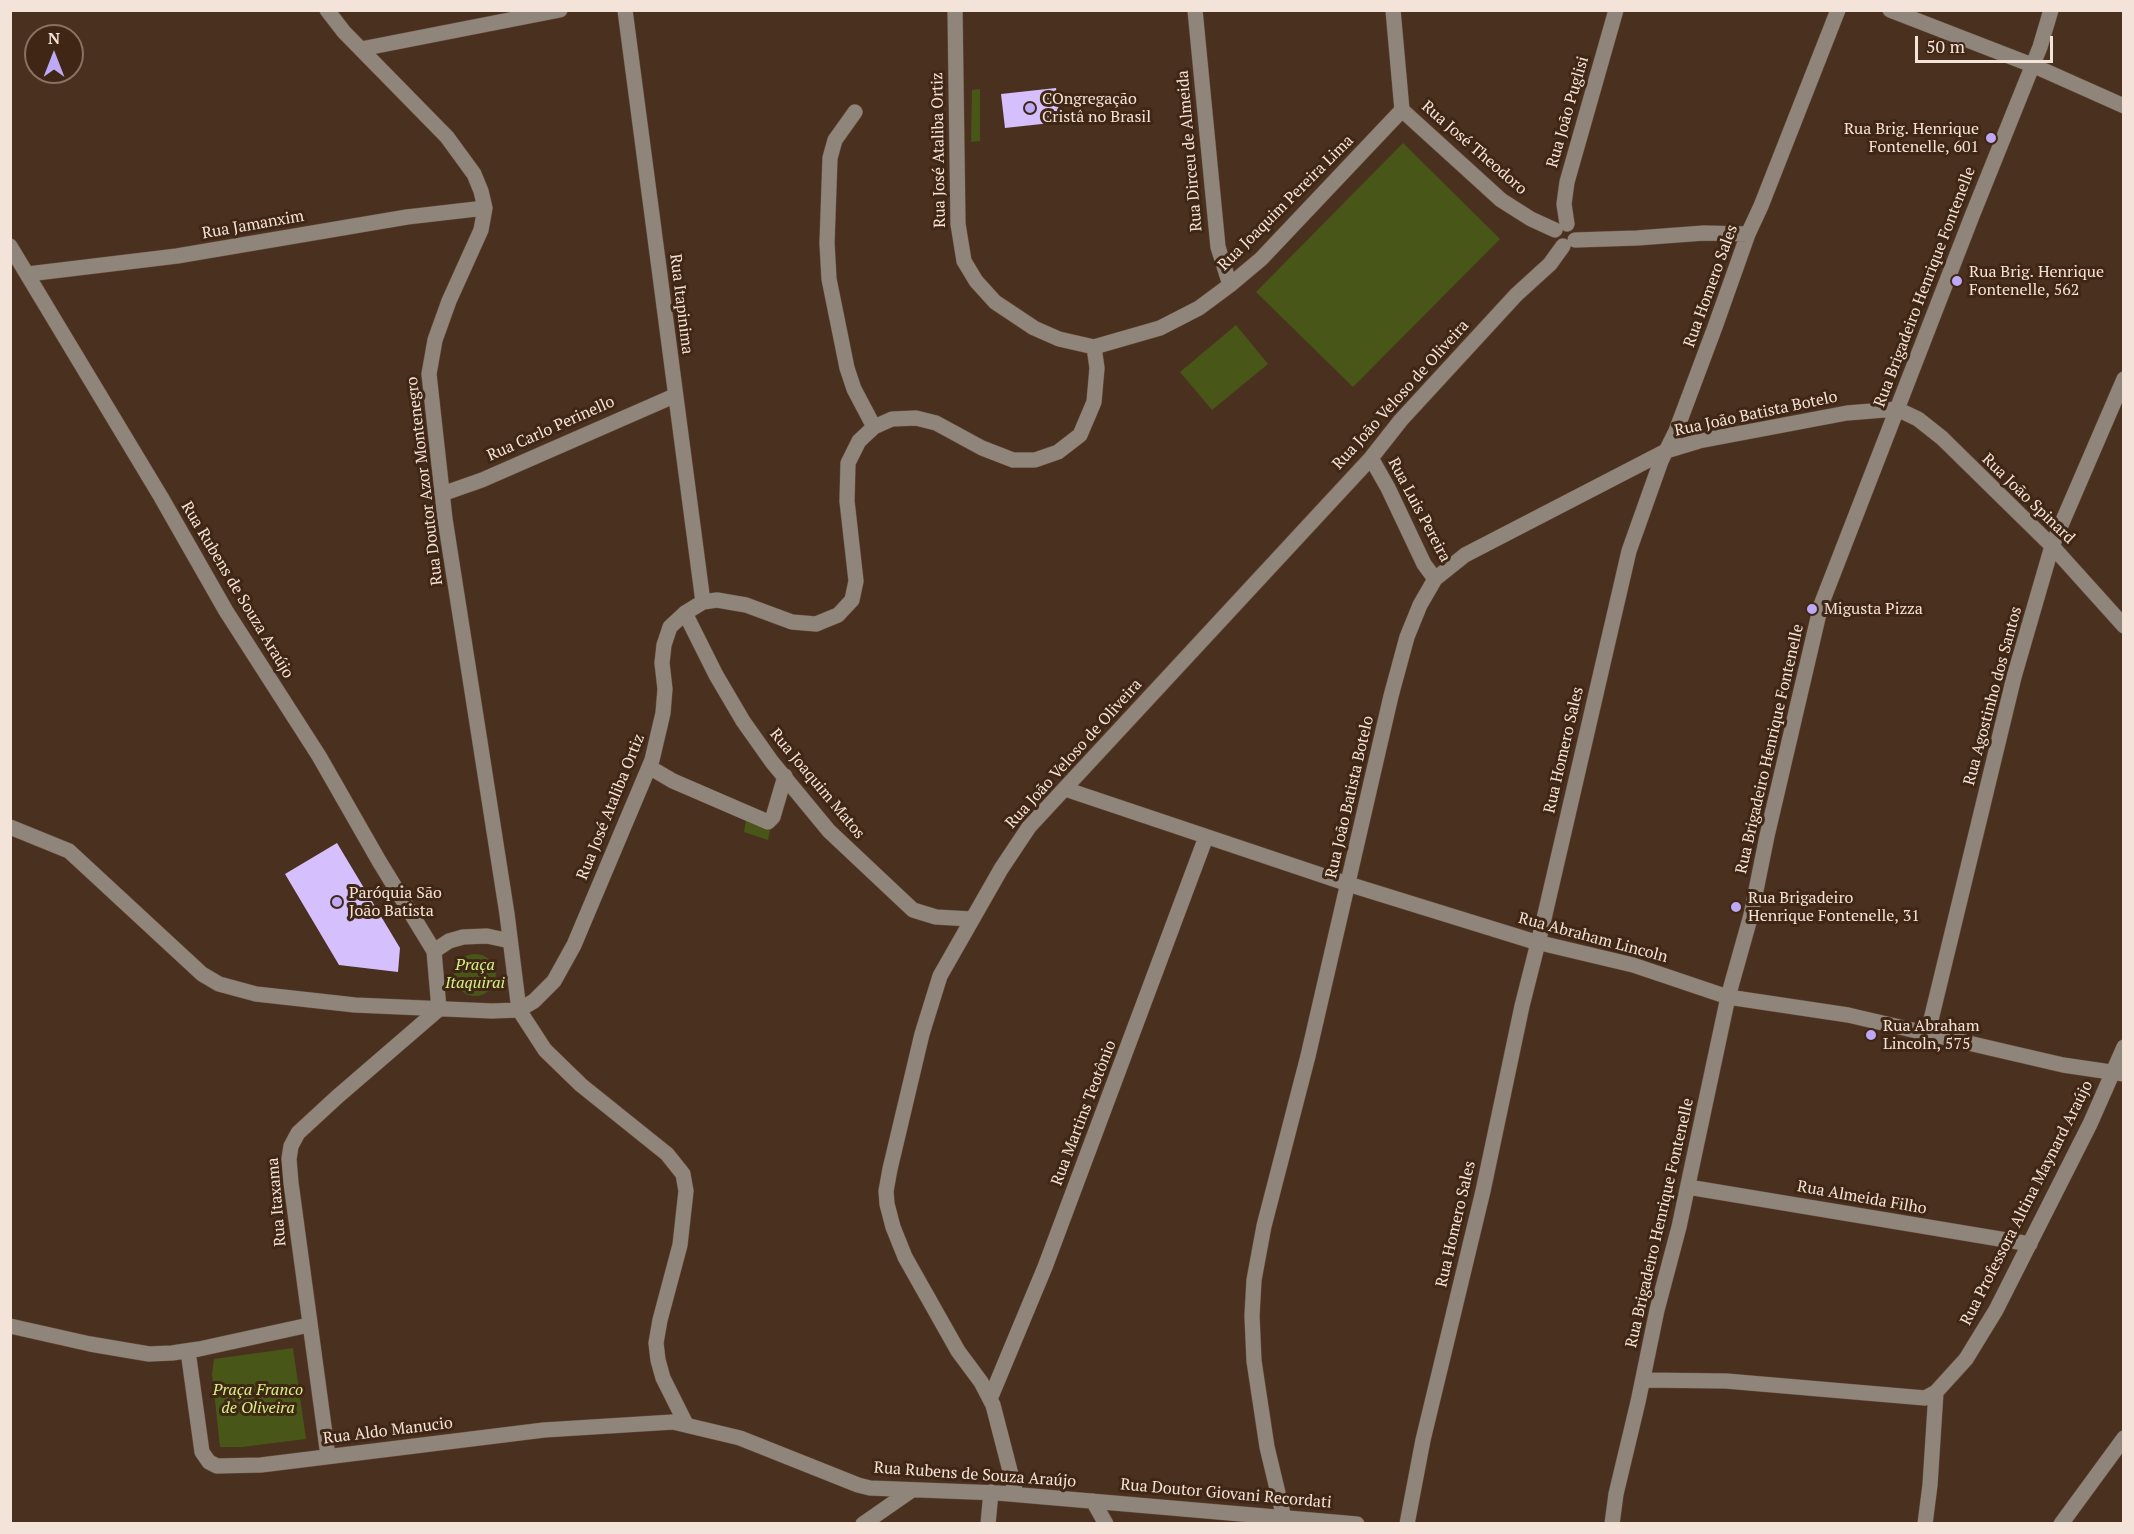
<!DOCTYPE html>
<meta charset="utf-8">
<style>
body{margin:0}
#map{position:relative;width:2134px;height:1534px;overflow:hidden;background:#4a311f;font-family:"PT Serif",serif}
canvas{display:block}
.frame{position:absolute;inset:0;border:12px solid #f4e3d8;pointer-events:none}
.north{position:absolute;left:24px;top:24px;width:60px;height:60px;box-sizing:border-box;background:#402715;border:2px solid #887263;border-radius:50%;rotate:0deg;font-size:16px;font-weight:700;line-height:24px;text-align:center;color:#f4e3d8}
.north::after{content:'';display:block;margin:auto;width:21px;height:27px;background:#bda9f5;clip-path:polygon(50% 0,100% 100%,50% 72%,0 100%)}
.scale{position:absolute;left:1915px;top:36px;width:138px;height:27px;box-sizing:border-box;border:3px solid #f4e3d8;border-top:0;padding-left:8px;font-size:18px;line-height:21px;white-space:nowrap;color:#f4e3d8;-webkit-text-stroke:4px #402715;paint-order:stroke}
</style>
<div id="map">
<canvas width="2134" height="1534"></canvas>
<div class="frame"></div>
<div class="north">N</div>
<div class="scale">50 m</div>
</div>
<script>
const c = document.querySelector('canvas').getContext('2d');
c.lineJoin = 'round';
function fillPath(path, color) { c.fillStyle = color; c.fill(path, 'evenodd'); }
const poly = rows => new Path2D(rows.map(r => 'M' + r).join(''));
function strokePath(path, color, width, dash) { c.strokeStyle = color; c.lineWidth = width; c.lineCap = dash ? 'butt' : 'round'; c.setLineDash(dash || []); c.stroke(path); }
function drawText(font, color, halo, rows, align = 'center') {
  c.font = font + ' "PT Serif",serif'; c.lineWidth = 6; c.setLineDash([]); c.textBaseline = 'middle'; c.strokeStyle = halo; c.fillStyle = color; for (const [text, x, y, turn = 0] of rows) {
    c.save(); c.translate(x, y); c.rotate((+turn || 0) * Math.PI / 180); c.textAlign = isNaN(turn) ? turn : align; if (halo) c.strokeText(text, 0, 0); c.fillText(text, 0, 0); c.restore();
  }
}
const green = poly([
 [980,89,980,141,971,142,972,90],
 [1403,143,1500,239,1353,387,1256,292],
 [1236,325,1268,364,1212,410,1180,372],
 [746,820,771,826,768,840,744,832],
 '454 975a21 21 0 1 1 42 0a21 21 0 1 1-42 0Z',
 [293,1348,306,1439,242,1447,220,1447,212,1374,214,1359]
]);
const building = poly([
 [1056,88,1060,122,1005,128,1001,94],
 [337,843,400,948,398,972,339,965,285,874]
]);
const minor = poly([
 [327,10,344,32,447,137,474,174,481,191,485,208,481,230,449,301,435,340,429,374,445,519,507,914,519,1010,545,1050,581,1085,667,1154,683,1174,686,1191,680,1245,660,1320,656,1343,658,1360,663,1378,686,1424],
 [625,10,703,602],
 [955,10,958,224,964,261,976,281,995,302,1034,328,1059,339,1094,347,1160,328,1199,308,1230,285,1261,259,1402,110,1393,10],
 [1195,10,1218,247,1230,285],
 [1890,10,2032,65,2124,106],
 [361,49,560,10],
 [1402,110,1501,200,1531,219,1555,230],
 [855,112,835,140,830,158,827,243,829,279,847,368,854,389,874,427],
 [1567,224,1564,204,1567,182,1616,10],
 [1575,240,1637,238,1704,233,1748,234],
 [10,246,161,497,226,611,319,756,379,861,434,951,439,1009],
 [28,274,177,256,407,217,485,208],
 [1371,458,1388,488,1424,564,1435,579],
 [442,494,482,480,674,396],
 [685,613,716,675,743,721,772,762,829,831,913,910,936,917,971,919],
 [649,767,673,781,768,822,773,817,785,776],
 [1065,789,1348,884,1532,941,1633,965,1728,997,1848,1015,2063,1065,2124,1074],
 [10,827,69,851,202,974,219,984,256,994,355,1005,492,1011,519,1010,534,1001,554,981,574,945,652,760,663,713,665,689,662,663,664,645,670,627,685,613,703,602,717,600,746,605,792,622,816,624,838,615,852,600,856,581,847,501,848,463,859,441,874,427,892,419,916,418,936,423,982,448,1013,460,1035,460,1058,452,1080,435,1094,402,1097,368,1094,347],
 [434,951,449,941,463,937,487,936,510,941],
 [1928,1032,2014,677,2052,546,2124,379],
 [1688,1187,2030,1244],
 [10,1326,90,1344,149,1354,172,1353,199,1349,309,1325],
 [188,1351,202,1452,209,1462,217,1466,261,1465,544,1430,673,1422,740,1438,858,1485,870,1488,998,1493,1357,1524],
 [1643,1380,1726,1381,1925,1398,1936,1392,1966,1359,1996,1310,2090,1124,2124,1047],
 [990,1399,1045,1267,1206,837],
 [328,1456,291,1183,289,1159,291,1146,298,1133,337,1097,439,1009],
 [1016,1494,993,1405,981,1382,958,1351,905,1257,893,1227,887,1204,886,1191,890,1169,922,1034,940,976,1001,869,1029,827,1371,458,1401,420,1516,295,1550,264,1563,246],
 [1093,1501,1106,1524],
 [1284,1518,1267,1447,1254,1361,1252,1316,1254,1280,1264,1226,1308,1056,1391,696,1407,637,1420,605,1435,579,1465,555,1666,451,1699,441,1847,413,1897,409,1918,419,1942,438,2052,546,2124,626],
 [863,1524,912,1490],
 [988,1524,991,1492],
 [1407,1524,1423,1440,1483,1191,1522,1006,1543,923,1629,551,1661,461,1676,431,1715,327,1748,234,1761,206,1838,10],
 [1612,1524,1616,1494,1638,1402,1657,1310,1679,1227,1728,997,1751,915,1767,836,1821,605,1972,216,2040,47,2051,10],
 [1925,1524,1930,1485,1936,1392],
 [2061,1524,2124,1438]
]);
const markers = [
 [1030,108,6,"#bda9f5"],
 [1991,138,6,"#bda9f5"],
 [1957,281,6,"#bda9f5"],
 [1812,609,6,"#bda9f5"],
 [337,902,6,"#bda9f5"],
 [1736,907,6,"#bda9f5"],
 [1871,1035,6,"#bda9f5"]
];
const poiNames = [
 ["COngregação",1042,99],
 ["Cristâ no Brasil",1042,117],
 ["Rua Brig. Henrique",1979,129,"right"],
 ["Fontenelle, 601",1979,147,"right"],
 ["Rua Brig. Henrique",1969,272],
 ["Fontenelle, 562",1969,290],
 ["Migusta Pizza",1824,609],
 ["Paróquia São",349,893],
 ["João Batista",349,911],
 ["Rua Brigadeiro",1748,898],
 ["Henrique Fontenelle, 31",1748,916],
 ["Rua Abraham",1883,1026],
 ["Lincoln, 575",1883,1044]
];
const streetNames = [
 ["Rua João Puglisi",1568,112,-74],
 ["Rua José Theodoro",1474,148,41],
 ["Rua José Ataliba Ortiz",939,150,-91],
 ["Rua Dirceu de Almeida",1190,151,-95],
 ["Rua Joaquim Pereira Lima",1286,203,-45],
 ["Rua Jamanxim",253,225,-10],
 ["Rua Homero Sales",1711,286,-70],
 ["Rua Brigadeiro Henrique Fontenelle",1925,287,-69],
 ["Rua Itapinima",681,304,83],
 ["Rua João Veloso de Oliveira",1401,395,-48],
 ["Rua João Batista Botelo",1756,414,-12],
 ["Rua Carlo Perinello",551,429,-24],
 ["Rua Doutor Azor Montenegro",425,481,-97],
 ["Rua João Spinard",2028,499,44],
 ["Rua Luis Pereira",1419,510,62],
 ["Rua Rubens de Souza Araújo",237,590,59],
 ["Rua Agostinho dos Santos",1993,696,-75],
 ["Rua Brigadeiro Henrique Fontenelle",1770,749,-77],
 ["Rua Homero Sales",1564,750,-77],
 ["Rua João Veloso de Oliveira",1074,754,-48],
 ["Rua Joaquim Matos",817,784,50],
 ["Rua João Batista Botelo",1350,797,-77],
 ["Rua José Ataliba Ortiz",611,807,-68],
 ["Rua Abraham Lincoln",1593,938,15],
 ["Rua Martins Teotônio",1084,1113,-69],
 ["Rua Almeida Filho",1862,1198,10],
 ["Rua Itaxama",277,1202,-95],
 ["Rua Professora Altina Maynard Araújo",2027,1203,-63],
 ["Rua Brigadeiro Henrique Fontenelle",1660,1223,-77],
 ["Rua Homero Sales",1456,1224,-77],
 ["Rua Aldo Manucio",388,1431,-7],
 ["Rua Rubens de Souza Araújo",975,1475,4],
 ["Rua Doutor Giovani Recordati",1226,1494,5]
];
const parkNames = [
 ["Praça",475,965],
 ["Itaquirai",475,983],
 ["Praça Franco",258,1390],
 ["de Oliveira",258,1408]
];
fillPath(green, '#485617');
fillPath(building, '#d5bffd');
strokePath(minor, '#654d3d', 16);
strokePath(minor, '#90857a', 15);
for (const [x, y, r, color] of markers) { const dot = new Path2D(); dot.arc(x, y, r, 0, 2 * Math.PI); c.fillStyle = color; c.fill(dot); strokePath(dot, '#402715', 2); }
drawText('16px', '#f4e3d8', '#402715', poiNames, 'left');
drawText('16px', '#f4e3d8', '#402715', streetNames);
drawText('italic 16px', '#d5f285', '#402715', parkNames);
</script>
